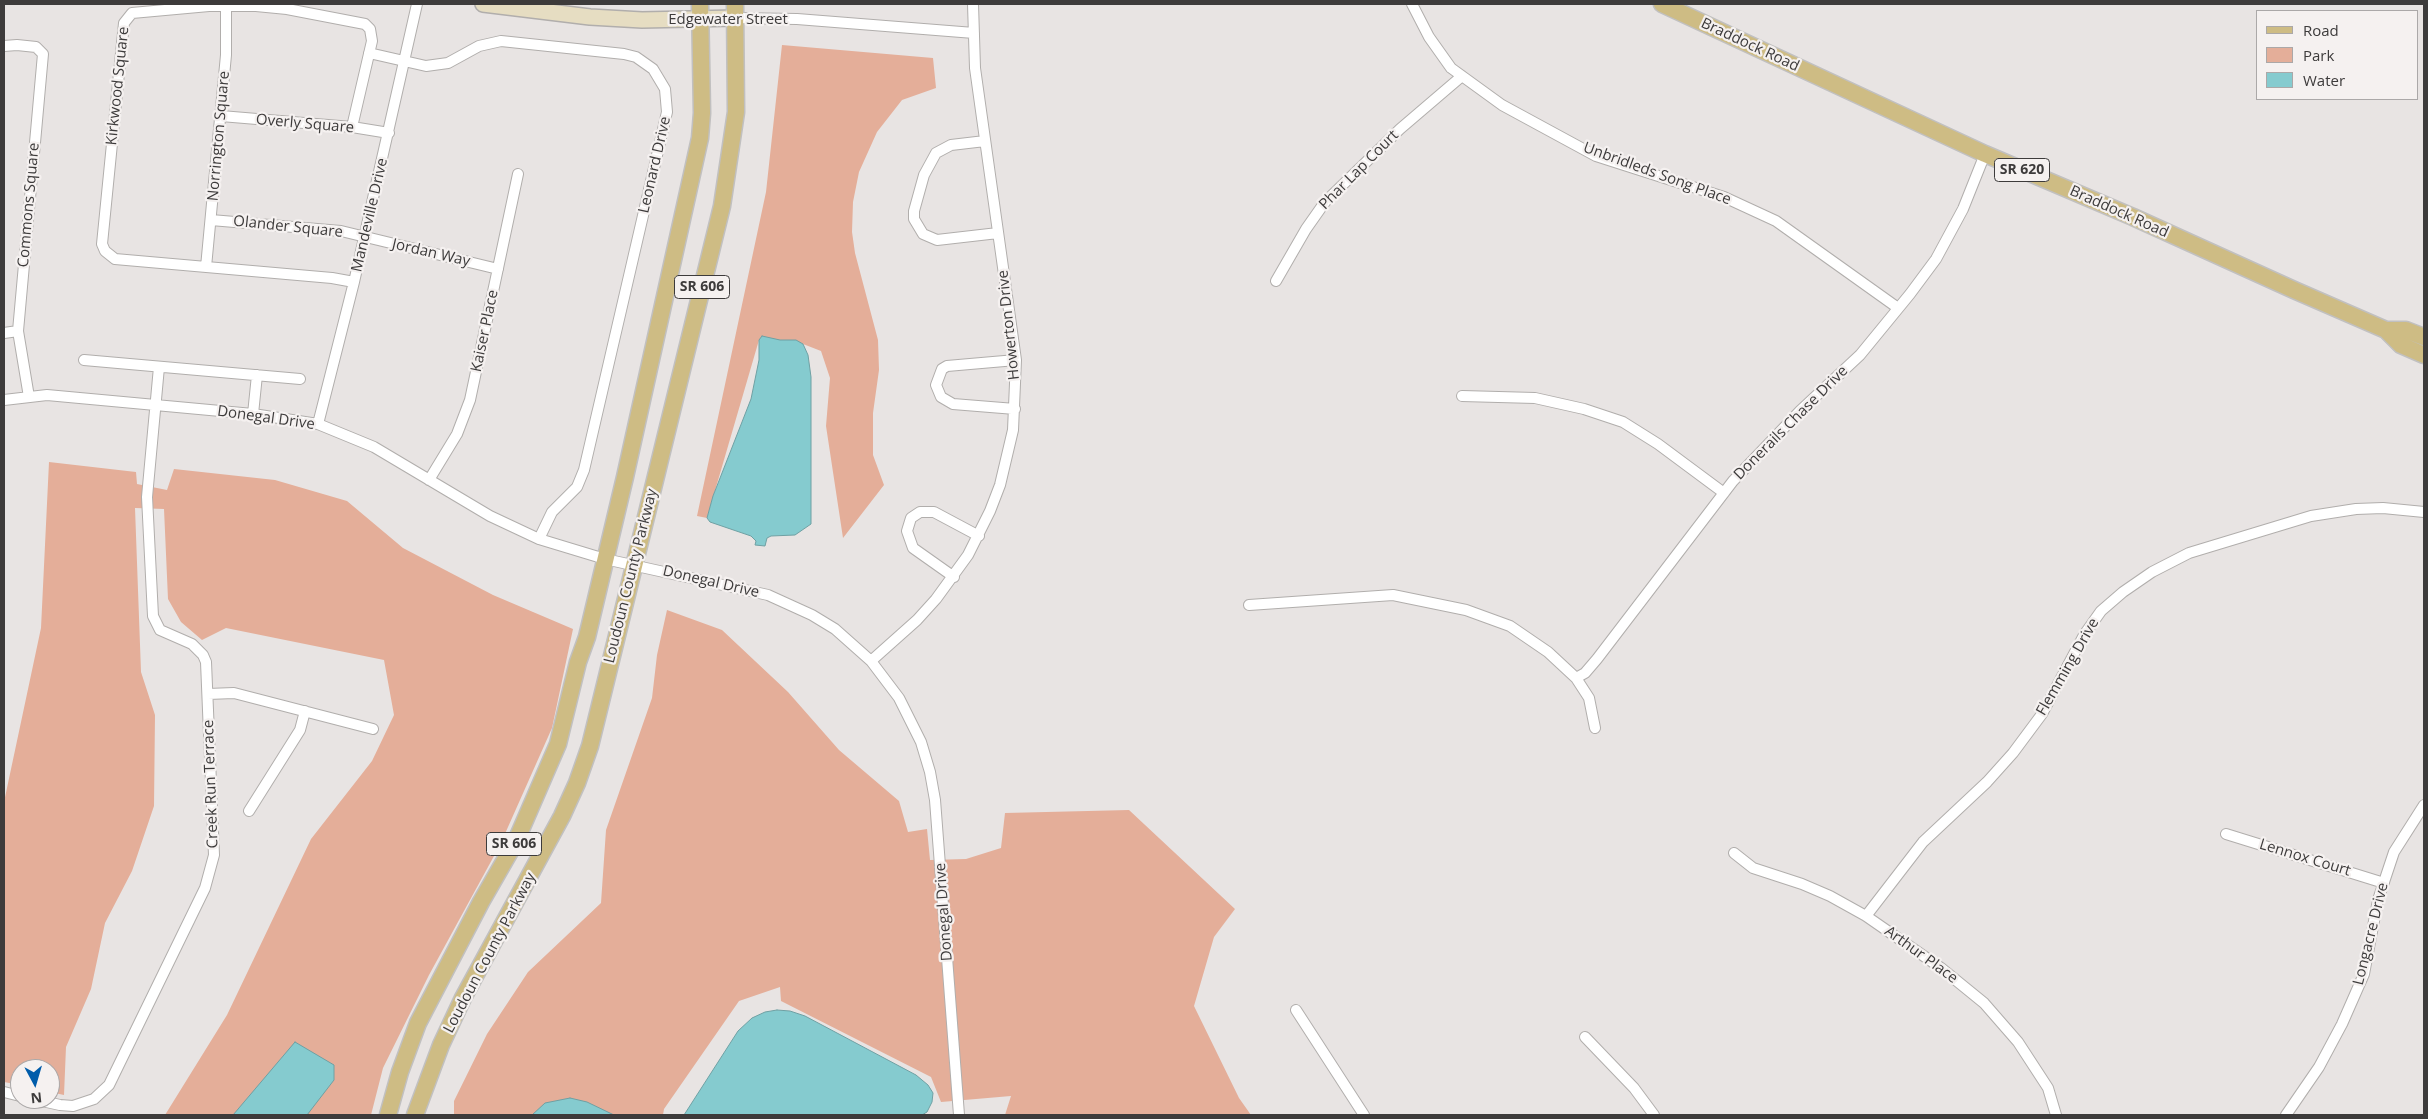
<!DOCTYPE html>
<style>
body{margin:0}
#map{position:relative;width:2428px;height:1119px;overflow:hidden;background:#e8e4e3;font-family:"Open Sans",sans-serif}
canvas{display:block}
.frame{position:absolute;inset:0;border:5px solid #3d3b3b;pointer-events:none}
.legend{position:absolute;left:2256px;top:10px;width:162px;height:90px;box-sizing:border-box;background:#f5f1f0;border:1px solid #aba8a8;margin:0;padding:6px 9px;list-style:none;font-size:15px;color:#3d3b3b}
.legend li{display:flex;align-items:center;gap:10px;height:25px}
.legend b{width:25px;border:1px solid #aba8a8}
.north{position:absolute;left:10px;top:1059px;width:50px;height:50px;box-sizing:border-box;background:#f5f1f0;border:1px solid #aba8a8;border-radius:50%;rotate:174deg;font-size:14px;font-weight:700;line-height:20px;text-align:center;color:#3d3b3b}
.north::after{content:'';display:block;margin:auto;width:18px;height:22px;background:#005caa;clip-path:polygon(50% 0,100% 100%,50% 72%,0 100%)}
</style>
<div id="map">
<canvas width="2428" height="1119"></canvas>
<div class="frame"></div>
<ul class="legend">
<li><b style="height:6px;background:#cebc84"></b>Road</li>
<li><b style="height:14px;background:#e4ae99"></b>Park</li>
<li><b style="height:14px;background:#85cbcf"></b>Water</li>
</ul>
<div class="north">N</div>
</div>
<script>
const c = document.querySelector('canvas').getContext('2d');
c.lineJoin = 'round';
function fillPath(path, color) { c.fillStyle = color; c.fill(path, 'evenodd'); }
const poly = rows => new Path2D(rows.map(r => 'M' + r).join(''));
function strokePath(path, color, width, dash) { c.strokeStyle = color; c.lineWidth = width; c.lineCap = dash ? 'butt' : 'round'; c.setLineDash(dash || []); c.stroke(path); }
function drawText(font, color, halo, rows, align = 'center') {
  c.font = font + ' "Open Sans",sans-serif'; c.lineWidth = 4.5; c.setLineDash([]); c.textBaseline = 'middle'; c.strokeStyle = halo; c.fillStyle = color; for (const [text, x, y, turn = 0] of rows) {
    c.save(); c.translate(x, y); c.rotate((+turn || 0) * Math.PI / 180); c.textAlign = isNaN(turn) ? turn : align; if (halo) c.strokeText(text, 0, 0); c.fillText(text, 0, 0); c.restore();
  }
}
const green = poly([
 [782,45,933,58,936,88,902,100,877,132,859,172,853,202,852,232,855,253,878,340,879,370,873,413,873,455,884,485,843,538,826,426,830,378,821,351,803,344,759,340,707,518,697,516,766,192],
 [49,462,136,472,137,484,167,490,174,469,275,480,347,501,403,548,493,595,573,629,552,728,500,845,429,975,383,1068,371,1115,165,1115,227,1015,311,839,372,761,394,715,384,660,226,628,202,640,181,622,168,599,164,509,135,508,141,672,155,715,154,806,132,871,105,923,91,989,66,1047,64,1095,50,1092,50,1069,20,1069,20,1085,4,1082,4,802,41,628],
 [667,610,722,630,788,692,839,750,899,801,908,832,927,829,930,860,966,859,1001,848,1005,813,1129,810,1235,909,1214,937,1194,1006,1239,1098,1251,1115,1005,1115,1011,1096,941,1102,931,1077,781,1001,780,987,739,1001,664,1109,663,1115,454,1115,454,1101,487,1034,528,972,601,903,606,830,652,698,657,655]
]);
const water = poly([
 [762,336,780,340,796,340,803,344,808,355,811,377,811,524,795,535,771,536,767,538,765,546,755,545,756,541,751,536,710,522,707,518,713,496,751,399,759,360,759,340,762,336],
 [777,1010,790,1011,805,1016,916,1075,928,1085,933,1093,932,1102,927,1112,922,1115,684,1115,738,1031,752,1018,765,1012,777,1010],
 [295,1042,334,1065,334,1080,307,1115,233,1115,295,1042],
 [570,1098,587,1102,614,1115,532,1115,545,1103,570,1098]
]);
const street = poly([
 [1412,4,1429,37,1451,68,1502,105,1596,156,1724,197,1776,221,1898,308],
 [736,18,797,19,974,33],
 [4,46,17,45,36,47,43,54,18,331,29,397],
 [369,53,426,66,448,63,479,46,501,41,624,54,636,57,653,69,665,89,667,112,584,470,577,487,552,512,539,539],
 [221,116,352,127,389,133],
 [352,127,372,41,370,29,365,24,287,9,256,6,209,6,132,13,124,23,102,244,105,251,115,259,332,278,354,282],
 [985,141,951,145,936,153,924,175,914,211,914,219,923,234,937,240,998,233],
 [211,220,341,231,498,269],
 [206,267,226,55,226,5],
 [1276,281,1306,229,1325,202,1400,129,1462,76],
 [4,333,18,331],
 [84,360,300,379],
 [1462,396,1535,398,1584,409,1623,422,1658,444,1724,493],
 [4,400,47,395,253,414,318,424,374,447,490,516,539,539,605,559,768,595,812,615,835,629,871,661,899,698,921,742,930,772,935,800,959,1115],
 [1015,409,953,404,941,397,936,385,942,369,947,366,1016,360],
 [253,414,257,375],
 [318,424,354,282,417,4],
 [429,480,457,434,470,400,518,174],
 [954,577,913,548,907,531,911,518,920,512,934,512,979,536],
 [1249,605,1393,595,1466,610,1510,626,1548,652,1576,678,1589,698,1595,728],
 [871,661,917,620,936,599,968,555,990,511,1000,485,1013,430,1016,360,975,68,973,4],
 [1576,678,1585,673,1597,659,1733,481,1800,411,1860,355,1910,294,1936,259,1963,209,1985,154],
 [208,694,234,693,373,729],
 [249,811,300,730,305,711],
 [2226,834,2384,883],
 [1734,853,1753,868,1802,884,1830,896,1866,916,1941,968,1984,1003,2018,1042,2048,1088,2056,1115],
 [1866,916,1923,842,1987,782,2013,753,2042,714,2084,635,2101,611,2123,592,2152,572,2189,553,2311,516,2356,509,2383,508,2424,512],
 [1296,1010,1364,1115],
 [1585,1037,1634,1088,1654,1115],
 [4,1092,20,1096],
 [33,1099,60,1105,73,1106,94,1099,109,1085,205,888,214,855,206,662,203,655,192,644,160,630,153,616,147,497,159,367],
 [2286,1115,2319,1067,2342,1024,2364,974,2378,900,2394,852,2424,805]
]);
const secondary = poly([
 [483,4,590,17,642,20,736,18]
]);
const primary = poly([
 [1662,4,1985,154,2133,217,2294,290,2386,330,2406,330,2424,337],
 [2386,330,2401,345,2424,355],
 [388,1115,400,1072,418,1023,481,902,516,841,558,744,578,662,587,637,625,477,700,138,702,113,700,4],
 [415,1115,441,1045,463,998,562,816,577,783,590,746,722,206,736,112,735,4]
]);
const shields = [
 [2022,170,55],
 [702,287,55],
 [514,844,55]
];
const shieldNames = [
 ["SR 620",2022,170],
 ["SR 606",702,287],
 ["SR 606",514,844]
];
const streetNames = [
 ["Edgewater Street",728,20],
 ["Braddock Road",1750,45,25],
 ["Kirkwood Square",118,86,-84],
 ["Overly Square",305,124,5],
 ["Norrington Square",219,136,-85],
 ["Leonard Drive",655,165,-77],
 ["Phar Lap Court",1359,170,-45],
 ["Unbridleds Song Place",1657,174,20],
 ["Commons Square",29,205,-85],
 ["Braddock Road",2119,212,24],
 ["Mandeville Drive",370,215,-77],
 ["Olander Square",288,227,6],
 ["Jordan Way",431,253,13],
 ["Howerton Drive",1009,325,-96],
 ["Kaiser Place",485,331,-78],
 ["Donegal Drive",266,418,8],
 ["Donerails Chase Drive",1791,423,-45],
 ["Loudoun County Parkway",631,576,-76],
 ["Donegal Drive",711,582,13],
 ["Flemming Drive",2068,667,-60],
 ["Creek Run Terrace",211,784,-92],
 ["Lennox Court",2305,858,17],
 ["Donegal Drive",944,912,-94],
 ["Longacre Drive",2371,934,-76],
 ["Loudoun County Parkway",490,953,-62],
 ["Arthur Place",1921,955,36]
];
fillPath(green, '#e4ae99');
fillPath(water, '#85cbcf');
strokePath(water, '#6fa0a3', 1);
strokePath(street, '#b1aeac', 12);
strokePath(secondary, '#b1aeac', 18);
strokePath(primary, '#c1c0c0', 19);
strokePath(street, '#fff', 10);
strokePath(secondary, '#e6ddc2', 15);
strokePath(primary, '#cebc84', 16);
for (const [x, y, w] of shields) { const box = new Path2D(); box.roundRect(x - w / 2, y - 11.5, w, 23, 4); c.fillStyle = '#f5f1f0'; c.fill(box); strokePath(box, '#3d3b3b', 1); }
drawText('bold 14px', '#3d3b3b', null, shieldNames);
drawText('15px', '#3d3b3b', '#f5f1f0', streetNames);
</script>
